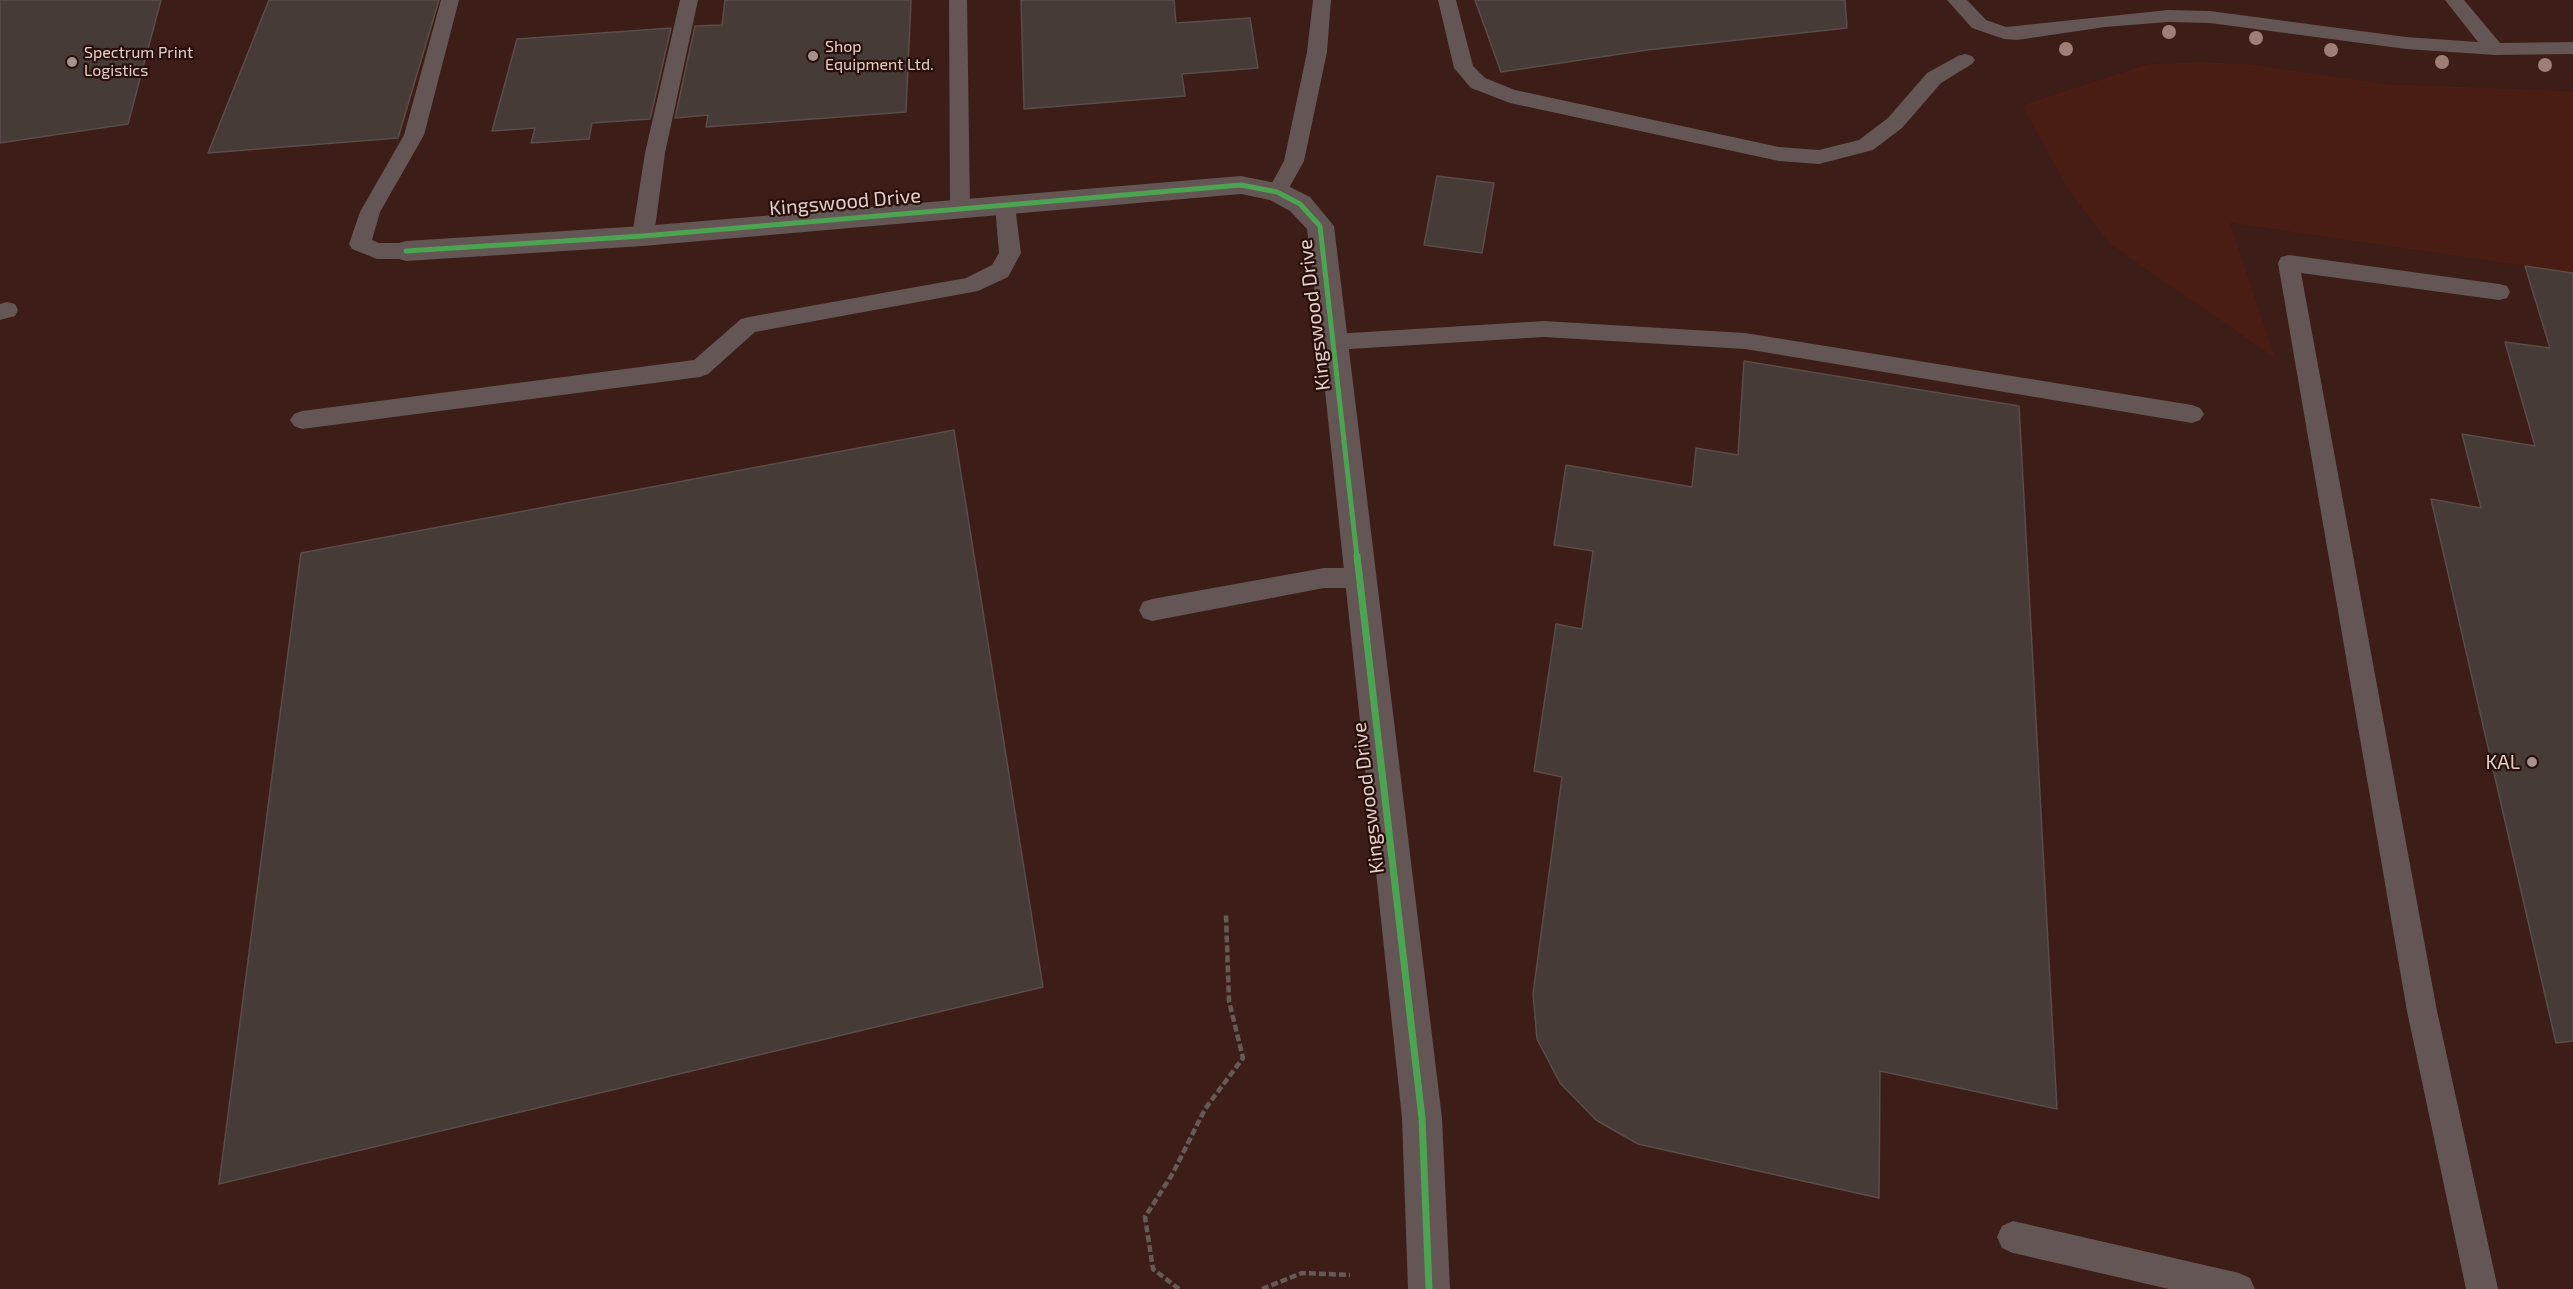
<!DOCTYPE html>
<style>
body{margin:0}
canvas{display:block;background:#2c1e1b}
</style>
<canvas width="2573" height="1289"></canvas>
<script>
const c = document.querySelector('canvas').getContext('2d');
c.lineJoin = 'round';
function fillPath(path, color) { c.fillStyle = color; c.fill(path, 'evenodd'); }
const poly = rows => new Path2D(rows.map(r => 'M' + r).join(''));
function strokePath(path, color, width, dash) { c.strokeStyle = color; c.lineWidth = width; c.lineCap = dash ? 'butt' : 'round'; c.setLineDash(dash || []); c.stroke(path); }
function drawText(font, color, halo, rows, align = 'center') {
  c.font = font + ' "Exo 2",sans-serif'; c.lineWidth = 4.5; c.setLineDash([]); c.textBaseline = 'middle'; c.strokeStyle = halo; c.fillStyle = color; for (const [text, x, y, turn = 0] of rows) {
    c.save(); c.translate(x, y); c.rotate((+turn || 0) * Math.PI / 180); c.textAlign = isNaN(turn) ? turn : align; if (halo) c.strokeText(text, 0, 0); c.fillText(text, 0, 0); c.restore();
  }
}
const built = poly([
 [0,0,2573,0,2573,91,2387,84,2249,64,2201,62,2148,64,2022,105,2274,357,2230,223,2573,273,2573,1289,0,1289]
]);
const green = poly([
 [2201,62,2249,64,2387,84,2573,91,2573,273,2230,223,2275,358,2110,244,2070,192,2022,105,2148,64]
]);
const building = poly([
 [0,0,161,0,128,124,0,143,0,0],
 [269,0,439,0,398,138,208,153,269,0],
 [725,0,911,0,906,112,706,127,708,115,675,118,695,26,722,25,725,0],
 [1021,0,1174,0,1176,23,1250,18,1258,68,1182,74,1185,96,1024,109,1021,0],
 [1475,0,1845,0,1847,28,1647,50,1501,72,1475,0],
 [671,28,650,119,592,123,589,139,531,143,535,128,492,131,517,39,671,28],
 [1437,176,1494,183,1482,253,1424,245,1437,176],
 [2525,266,2573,273,2573,1041,2556,1043,2431,499,2481,508,2462,434,2535,446,2505,342,2550,348,2525,266],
 [1744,361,2019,406,2057,1109,1880,1071,1879,1198,1638,1144,1596,1120,1560,1083,1537,1039,1533,994,1562,777,1534,771,1556,624,1582,629,1593,551,1554,545,1566,465,1692,487,1696,448,1738,455,1744,361],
 [954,430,1043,987,219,1184,301,553,954,430]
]);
const path = poly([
 [1179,1289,1153,1269,1145,1217,1173,1173,1205,1109,1243,1058,1229,1001,1226,915],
 [1262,1289,1302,1273,1350,1275]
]);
const service = poly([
 [441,0,459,0,424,135,380,212,372,240,379,243,406,243,414,246,417,251,414,256,406,259,377,259,352,249,349,244,360,212,404,135,441,0],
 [680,0,698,0,665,153,654,236,650,241,643,244,636,241,632,236,645,153,680,0],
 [949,0,967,0,970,209,967,214,960,216,953,214,950,209,949,0],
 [1313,0,1331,0,1327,52,1304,161,1284,197,1277,199,1270,197,1267,192,1284,161,1307,52,1313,0],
 [1438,0,1456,0,1473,66,1485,78,1515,90,1779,147,1819,150,1859,140,1888,118,1927,73,1958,56,1965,54,1972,56,1975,60,1972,64,1941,83,1902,128,1873,150,1819,164,1779,161,1510,103,1471,88,1454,68,1438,0],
 [1947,0,1967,0,1986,20,2006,27,2168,10,2210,11,2406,37,2478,42,2445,0,2464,0,2500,43,2573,42,2573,54,2495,55,2406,49,2210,23,2168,22,2105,27,2017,40,2004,39,1972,28,1947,0],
 [1005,199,1012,201,1015,206,1021,253,1008,277,978,291,755,332,708,374,700,377,302,429,294,426,290,420,294,414,302,411,694,360,741,319,749,317,966,278,992,265,999,253,995,206,998,201,1005,199],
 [2289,255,2499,284,2507,286,2510,292,2507,298,2499,300,2301,273,2437,1011,2498,1289,2466,1289,2407,1011,2278,263,2281,257,2289,255],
 [7,302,15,304,18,310,15,316,0,320,0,304,7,302],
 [1544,321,1745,333,2192,405,2200,408,2204,414,2200,420,2192,423,1745,349,1544,337,1334,350,1326,348,1323,342,1326,336,1334,334,1544,321],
 [1324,568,1359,568,1368,571,1371,578,1368,585,1359,588,1324,588,1152,621,1143,618,1139,610,1143,602,1152,599,1324,568],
 [2013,1221,2239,1273,2250,1278,2255,1289,2169,1289,2013,1253,2002,1248,1997,1237,2002,1226,2013,1221]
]);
const minor = poly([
 [1241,176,1286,185,1310,197,1334,226,1442,1118,1450,1289,1408,1289,1402,1118,1312,268,1307,229,1290,211,1270,200,1241,194,643,246,406,261,396,258,392,251,396,244,406,241,643,226,1241,176]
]);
const cyclewayFar1 = poly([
 [406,251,643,236,1241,185,1277,192,1300,204,1320,226,1357,557]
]);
const cycleway = poly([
 [1357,556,1422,1118,1429,1289]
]);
const trees = [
 [2169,32],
 [2256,38],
 [2066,49],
 [2331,50],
 [2442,62],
 [2545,65]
];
const markers = [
 [813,56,6,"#a3928e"],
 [72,62,6,"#a3928e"],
 [2532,762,6,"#a3928e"]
];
const farPoinames = [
 ["Shop",825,47],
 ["Equipment Ltd.",825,65],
 ["Spectrum Print",84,53],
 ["Logistics",84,71]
];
const streetNames = [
 ["Kingswood Drive",845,202,-5],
 ["Kingswood Drive",1314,315,-97],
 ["Kingswood Drive",1368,798,-97]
];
const poiNames = [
 ["KAL",2520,762]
];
fillPath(built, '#3d1d18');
fillPath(green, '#491c14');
fillPath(building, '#473b38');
strokePath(building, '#594c49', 1.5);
strokePath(path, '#665a57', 4.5, [7, 3]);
fillPath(service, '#635654');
fillPath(minor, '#635654');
strokePath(cyclewayFar1, '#4ca352', 5);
strokePath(cycleway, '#4ca352', 7);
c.fillStyle = '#9f7e77';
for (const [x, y] of trees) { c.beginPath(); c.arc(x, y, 7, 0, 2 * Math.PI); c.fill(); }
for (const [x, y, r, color] of markers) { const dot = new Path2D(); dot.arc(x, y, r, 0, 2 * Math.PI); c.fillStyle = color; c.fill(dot); strokePath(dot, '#290f0a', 2); }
drawText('16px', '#e3d0cc', '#290f0a', farPoinames, 'left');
drawText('20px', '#e3d0cc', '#290f0a', streetNames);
drawText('20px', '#e3d0cc', '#290f0a', poiNames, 'right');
</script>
